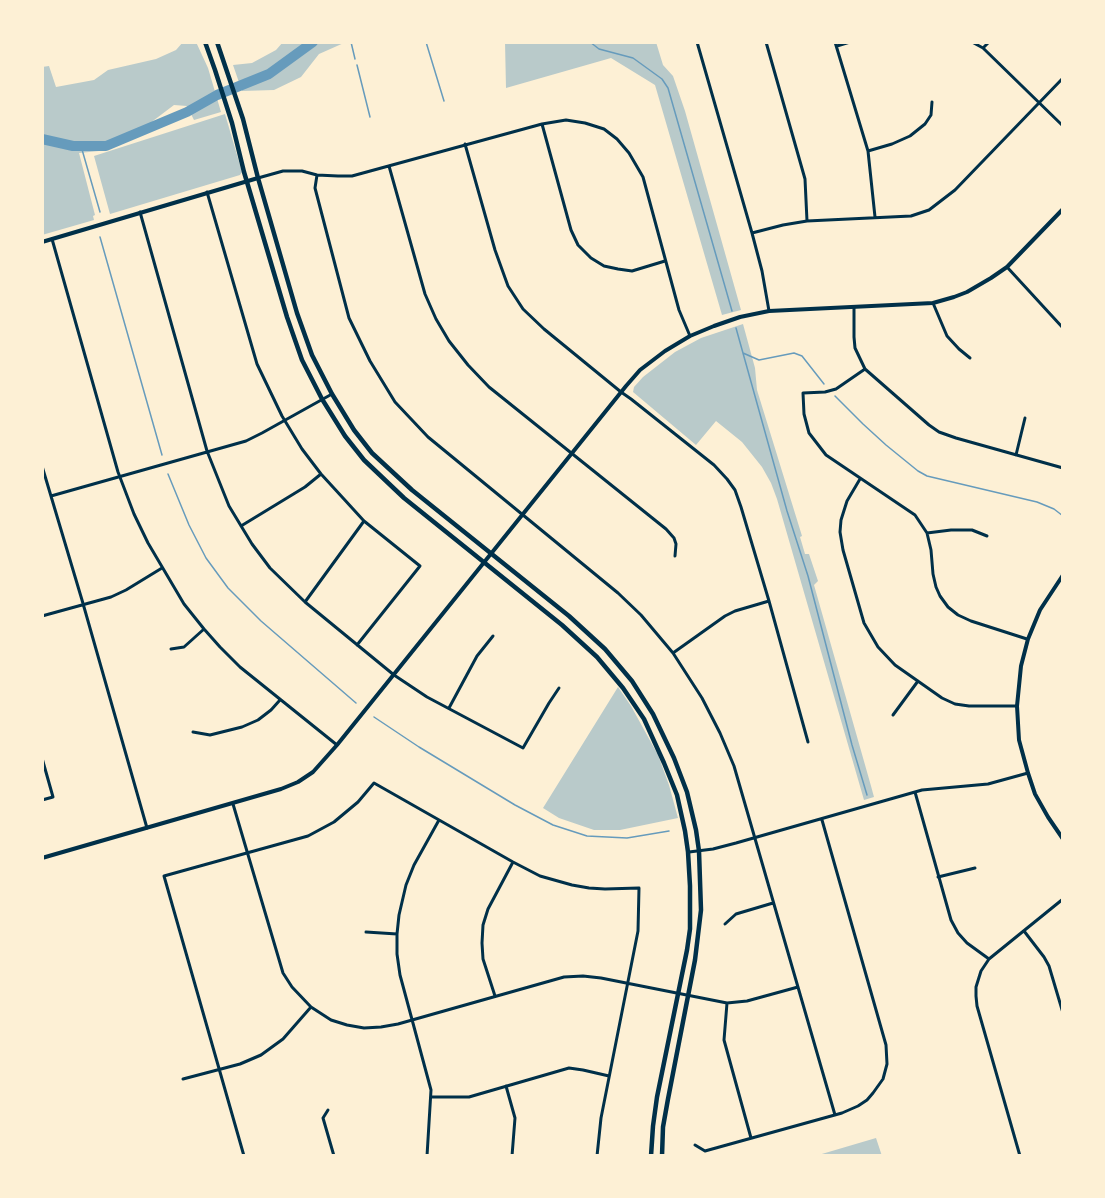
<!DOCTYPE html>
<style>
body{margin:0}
#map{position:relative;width:1105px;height:1198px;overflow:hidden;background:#fdf0d5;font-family:"Archivo Narrow",sans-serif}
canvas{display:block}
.frame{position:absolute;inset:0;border:44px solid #fdf0d5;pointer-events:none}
</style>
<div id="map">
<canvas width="1105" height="1198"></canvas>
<div class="frame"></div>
</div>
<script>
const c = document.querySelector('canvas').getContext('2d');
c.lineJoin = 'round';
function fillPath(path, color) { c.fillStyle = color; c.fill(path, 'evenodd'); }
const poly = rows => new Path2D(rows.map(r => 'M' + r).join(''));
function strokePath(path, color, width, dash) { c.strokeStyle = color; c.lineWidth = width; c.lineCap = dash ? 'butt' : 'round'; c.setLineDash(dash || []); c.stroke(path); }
const green = poly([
 [183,42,196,42,208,68,221,112,194,120,187,106,174,105,129,139,99,151,79,153,95,215,93,216,94,220,42,235,42,67,49,66,56,87,94,80,108,70,156,59,176,50],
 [283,42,346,42,319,54,301,77,274,90,242,91,233,65,252,63,276,50],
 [505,42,656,42,663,65,673,76,685,111,741,310,722,315,655,85,611,58,506,88],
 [225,114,242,172,240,175,110,214,94,156],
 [743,324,755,368,757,390,802,536,800,537,805,554,809,554,818,581,814,585,871,786,874,797,864,800,777,499,771,483,762,467,742,442,716,421,696,445,633,392,634,387,643,377,675,352,701,338],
 [618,687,631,706,658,755,669,785,678,818,620,830,594,830,559,818,543,808],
 [876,1138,882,1156,815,1156]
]);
const stream = poly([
 [351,42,355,59],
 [426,42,444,101],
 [590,42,599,49,633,58,662,79,668,88,732,311],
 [357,65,370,117],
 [81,146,100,212],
 [100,237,162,455],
 [736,328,787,511,808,576,852,745,867,795],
 [743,353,759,360,794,353,802,356,824,384],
 [835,396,863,424,886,445,918,471,927,476,1037,502,1054,509,1063,516],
 [168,474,189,525,206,558,228,588,261,621,356,703],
 [374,717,419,747,515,805,553,825,587,836,627,838,669,831]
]);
const river = poly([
 [42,139,73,146,106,146,187,112,217,95,269,74,313,42]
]);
const minor = poly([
 [697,42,752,233,762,271,769,311],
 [766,42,805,179,807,221],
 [835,42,868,151,875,217],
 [972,42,983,48,1063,126],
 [837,46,850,42],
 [983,48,989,42],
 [542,124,571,230,578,245,591,258,604,266,618,269,632,271,665,261],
 [465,144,495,250,508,286,523,309,544,329,621,392,631,399,714,465,727,479,735,490,741,507,769,601,808,742],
 [868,151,892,144,910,136,925,124,931,115,932,102],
 [389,166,425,294,436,319,449,341,468,365,489,387,666,529,674,538,676,544,675,556],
 [317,175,315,188,349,318,370,361,395,402,428,437,618,593,641,615,673,653,702,698,720,733,734,766,835,1115],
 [258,178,283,171,302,171,317,175,338,176,352,176,542,124,566,120,585,123,604,129,617,139,629,153,643,177,679,310,690,336],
 [207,192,257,364,282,416,302,449,321,474,343,498,364,521,420,566,357,645],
 [140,212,207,451,229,506,252,544,270,568,305,602,394,675,427,697,523,748,549,703,559,688],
 [752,233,783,225,807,221,911,216,929,210,955,190,1063,78],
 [52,239,118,472,134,514,148,543,184,604,204,629,220,647,240,667,337,745],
 [1007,267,1063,328],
 [933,303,947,336,959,349,970,358],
 [854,307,854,337,855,348,865,369,929,425,939,432,956,438,1063,468],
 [865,369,836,389,825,392,803,393,804,414,809,433,826,455,915,515,927,533,931,550,933,574,936,587,940,596,948,607,958,615,971,621,1027,639],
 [1016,455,1025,418],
 [42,466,82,600,147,828],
 [860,479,847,501,841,520,840,532,843,550,864,623,878,647,895,665,942,698,955,704,969,706,1017,706],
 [51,496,246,441,262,433,332,394],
 [241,526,305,487,321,474],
 [927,533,951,530,972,530,987,536],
 [305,602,364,521],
 [42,616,111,597,126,590,162,568],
 [171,649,184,647,204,629],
 [673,653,725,616,735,611,769,601],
 [449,708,477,656,493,636],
 [893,715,918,681],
 [193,732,210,735,242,727,258,720,271,710,280,700],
 [42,758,53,797,42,800],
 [915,792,951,920,958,933,967,943,989,959],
 [233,804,283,973,292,987,311,1007,331,1020,347,1025,364,1028,381,1027,398,1024,564,977,583,976,601,978,727,1003,747,1001,798,987],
 [689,852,713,849,736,843,922,790,988,784,1028,773],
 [938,877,975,868],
 [725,924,736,914,773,903],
 [1024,931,1044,957,1049,966,1063,1013],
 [366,932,397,934],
 [495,996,483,959,482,943,483,925,488,909,513,862],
 [727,1003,724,1040,751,1138],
 [183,1079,240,1064,261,1055,283,1039,311,1007],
 [506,1086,515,1118,512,1156],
 [431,1097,469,1097,569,1068,583,1070,609,1076],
 [328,1110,323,1118,334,1156],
 [695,1145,705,1151,842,1113,858,1106,867,1100,873,1093,883,1079,887,1064,886,1045,822,820],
 [244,1156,164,876,308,836,334,822,358,802,374,783,513,862,540,876,572,885,589,888,605,889,639,888,638,931,601,1118,597,1156],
 [427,1156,431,1090,400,975,397,954,397,934,399,915,406,885,414,865,439,820],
 [1020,1156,977,1006,976,996,976,987,981,971,989,959,1063,899]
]);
const tertiary = poly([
 [42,242,258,178],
 [1063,575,1040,610,1028,639,1021,666,1017,706,1019,740,1028,773,1035,794,1048,817,1063,839],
 [42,858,281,789,298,782,313,772,337,745,626,386,640,370,665,351,690,336,714,326,740,317,769,311,933,303,954,297,967,292,991,278,1007,267,1063,209]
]);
const secondary = poly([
 [205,42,215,70,232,123,244,172,287,317,302,360,322,399,345,436,364,460,404,498,562,625,597,657,623,688,644,719,664,763,677,795,685,831,688,852,690,886,690,929,687,950,657,1097,653,1126,651,1156],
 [217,42,243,119,258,178,297,313,312,355,332,394,354,430,372,453,412,490,569,616,605,649,632,681,653,714,674,758,687,792,696,830,699,851,701,910,695,960,668,1099,663,1127,662,1156]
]);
fillPath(green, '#b9caca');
strokePath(stream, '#669bbc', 1.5);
strokePath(river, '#669bbc', 10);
strokePath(minor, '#003049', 3);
strokePath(tertiary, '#003049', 4);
strokePath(secondary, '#003049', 4.5);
</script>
